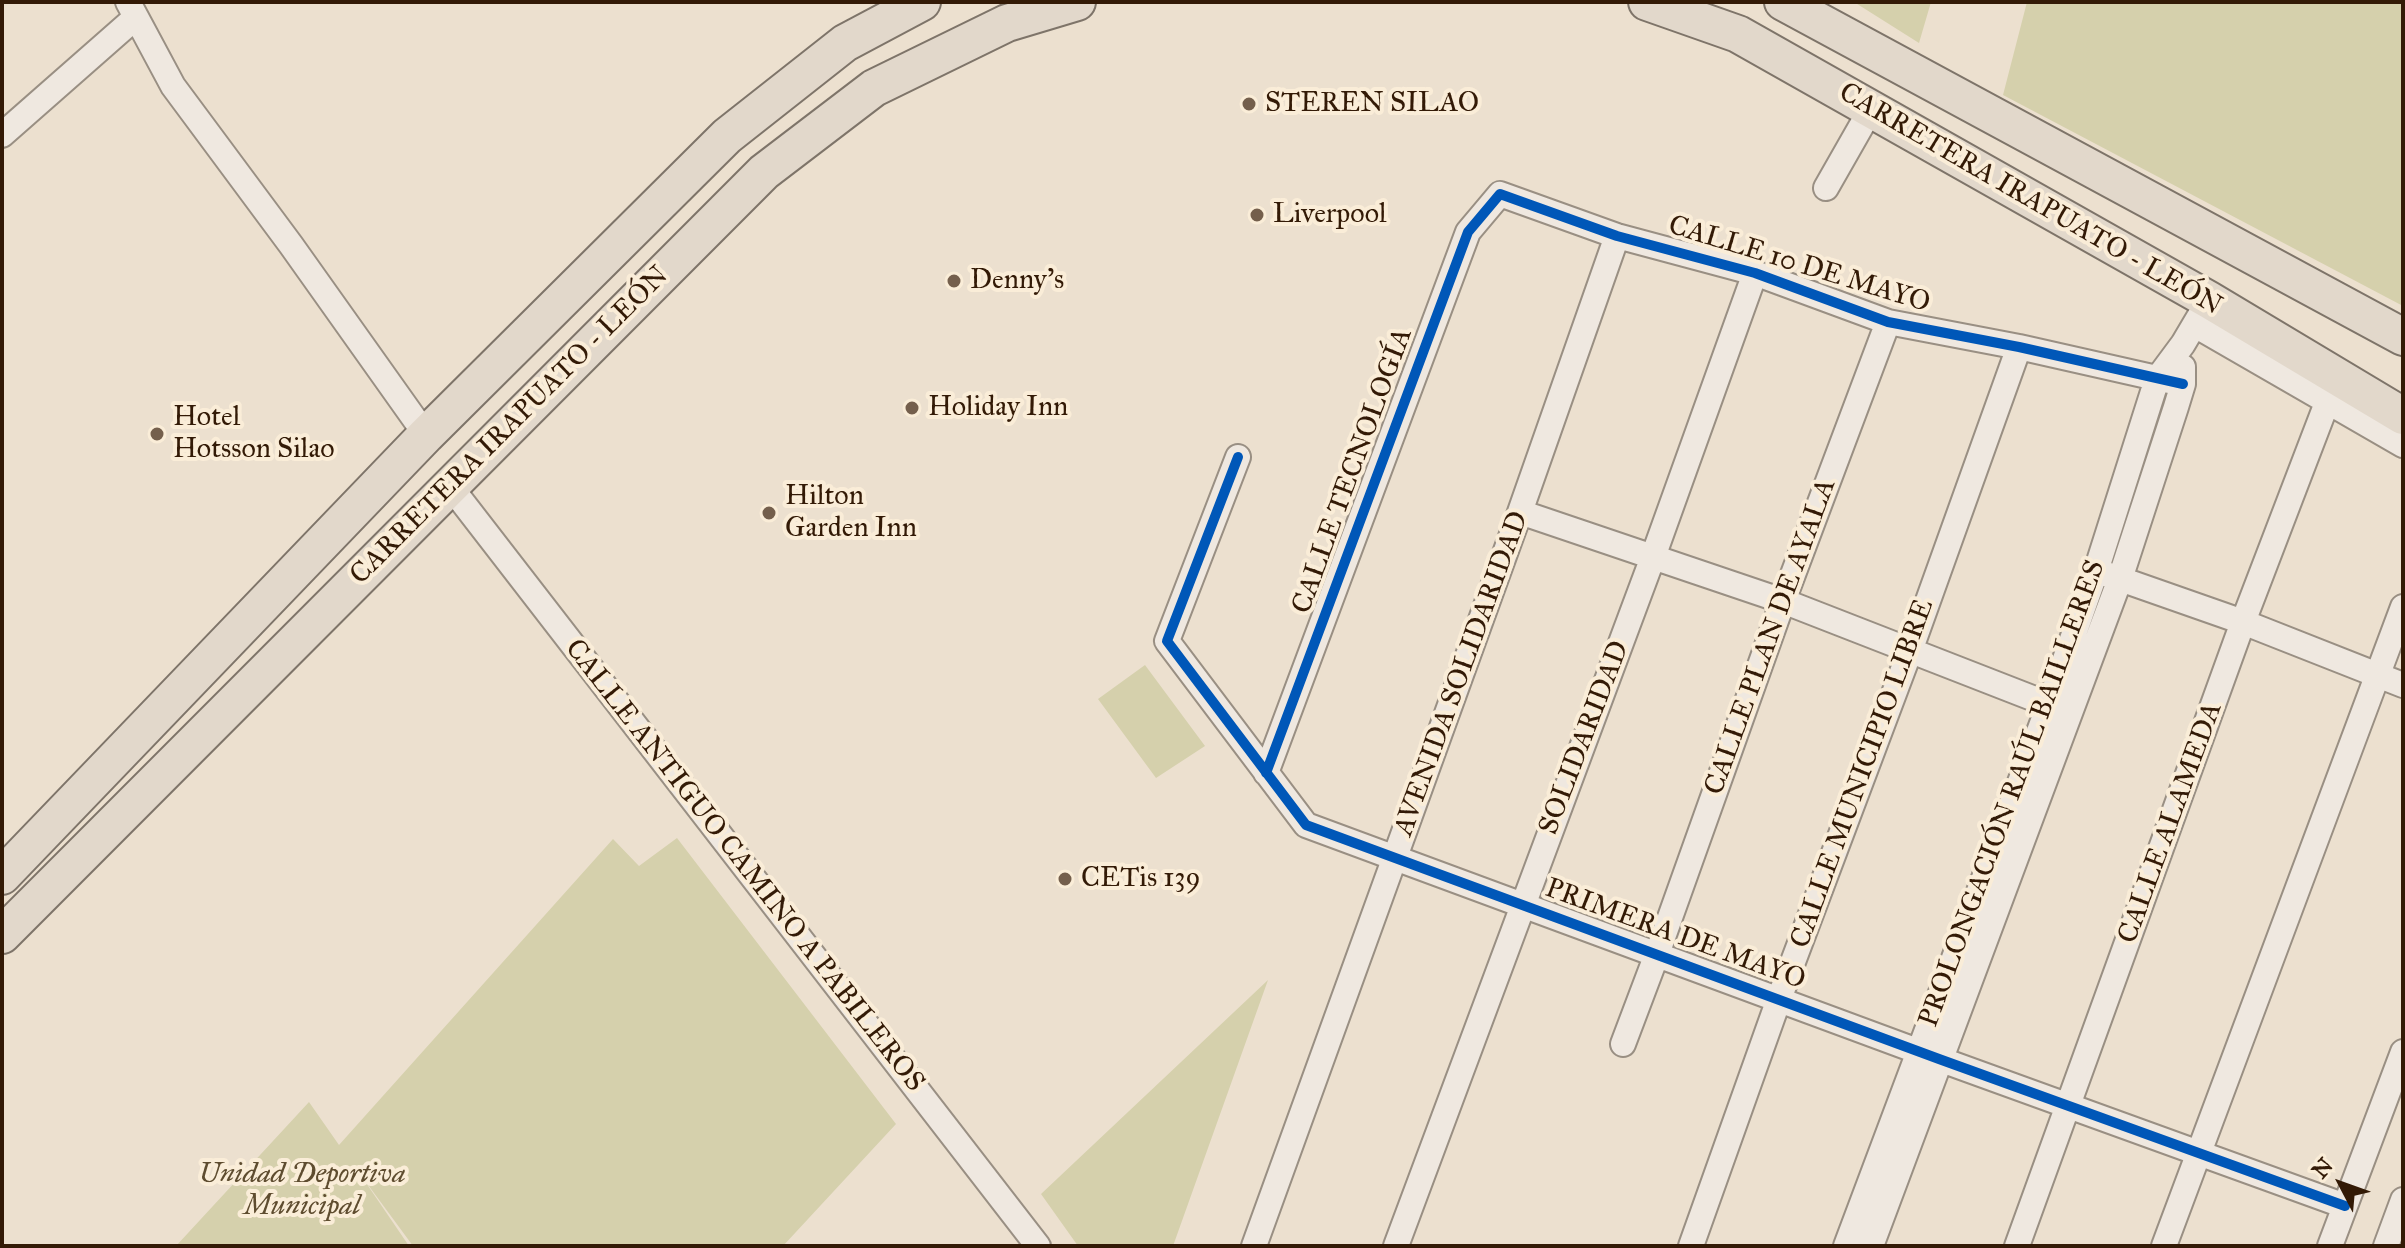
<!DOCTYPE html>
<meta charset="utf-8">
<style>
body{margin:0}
#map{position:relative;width:2405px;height:1248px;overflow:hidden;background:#ece0cf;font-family:"IM FELL Great Primer",serif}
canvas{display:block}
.frame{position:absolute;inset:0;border:4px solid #331a06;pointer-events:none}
.north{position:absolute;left:2301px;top:1144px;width:80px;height:80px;-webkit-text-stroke:6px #faedd8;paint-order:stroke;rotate:311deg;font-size:22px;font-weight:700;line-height:32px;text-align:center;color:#331a06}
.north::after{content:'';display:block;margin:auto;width:28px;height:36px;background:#331a06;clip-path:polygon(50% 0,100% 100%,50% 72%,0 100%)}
</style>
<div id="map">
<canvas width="2405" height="1248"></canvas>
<div class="frame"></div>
<div class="north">N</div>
</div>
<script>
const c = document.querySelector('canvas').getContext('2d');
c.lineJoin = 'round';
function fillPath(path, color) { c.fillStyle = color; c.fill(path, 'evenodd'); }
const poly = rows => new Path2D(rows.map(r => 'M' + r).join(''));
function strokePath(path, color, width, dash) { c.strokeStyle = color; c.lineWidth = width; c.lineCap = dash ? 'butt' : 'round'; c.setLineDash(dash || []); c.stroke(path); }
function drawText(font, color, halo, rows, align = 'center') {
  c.font = font + ' "IM FELL Great Primer",serif'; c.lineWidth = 8; c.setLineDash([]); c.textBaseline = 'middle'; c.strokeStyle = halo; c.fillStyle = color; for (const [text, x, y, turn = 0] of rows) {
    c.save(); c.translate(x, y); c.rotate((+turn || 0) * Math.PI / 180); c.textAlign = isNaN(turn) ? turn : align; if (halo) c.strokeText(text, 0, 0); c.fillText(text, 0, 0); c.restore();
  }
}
const green = poly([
 [1854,2,1931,2,1919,43],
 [2027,2,2403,2,2403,306,2003,95],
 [1145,665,1205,746,1156,778,1098,699],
 [677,838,896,1124,783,1246,413,1246,360,1174,409,1246,176,1246,309,1102,339,1145,613,839,639,866],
 [1268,980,1173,1246,1078,1246,1041,1194]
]);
const minor = poly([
 [128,2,173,86,291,245,426,435],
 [2,135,135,18],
 [1826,188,1871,109],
 [2195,325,2403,445],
 [1238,457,1167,641,1306,825,1939,1059,2345,1206],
 [450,486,1038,1246],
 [1520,512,1783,601,2063,710],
 [2106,574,2243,622,2403,685],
 [1266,773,1468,232,1500,194,1617,236,1755,273,1888,322,2019,347,2183,384],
 [1623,1044,1657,954,1783,601,1888,322],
 [1254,1246,1520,512,1617,236],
 [1396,1246,1653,557,1755,273],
 [1691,1246,1779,999,1910,651,2019,347],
 [1846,1246,2049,705,2096,571,2157,379,2183,344,2209,300],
 [1871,1246,2120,579,2176,407,2183,384,2183,367],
 [2017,1246,2243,622,2328,400],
 [2164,1246,2403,607],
 [2330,1246,2403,1052],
 [2386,1246,2403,1200]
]);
const highway = poly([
 [1647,2,1738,34,2209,300,2403,416],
 [1783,2,2403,337],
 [2,876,426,435,727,136,845,43,922,2],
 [2,935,764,172,874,88,1007,23,1077,2]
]);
const cycleway = poly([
 [1238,457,1167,641,1306,825,1939,1059,2345,1206],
 [1266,773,1468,232,1500,194,1617,236,1755,273,1888,322,2019,347,2183,384]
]);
const markers = [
 [1249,104,8,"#745f4c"],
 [1257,215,8,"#745f4c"],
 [954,281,8,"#745f4c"],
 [912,408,8,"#745f4c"],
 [157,434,8,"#745f4c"],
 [769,513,8,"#745f4c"],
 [1065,879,8,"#745f4c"]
];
const poiNames = [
 ["STEREN SILAO",1265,104],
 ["Liverpool",1273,215],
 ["Denny's",970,281],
 ["Holiday Inn",928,408],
 ["Hotel",173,418],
 ["Hotsson Silao",173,450],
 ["Hilton",785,497],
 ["Garden Inn",785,529],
 ["CETis 139",1081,879]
];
const streetNames = [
 ["CARRETERA IRAPUATO - LEÓN",2030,200,30],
 ["CALLE 10 DE MAYO",1799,265,17],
 ["CARRETERA IRAPUATO - LEÓN",510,426,-45],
 ["CALLE TECNOLOGÍA",1353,471,-70],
 ["CALLE PLAN DE AYALA",1771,637,-70],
 ["AVENIDA SOLIDARIDAD",1462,674,-70],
 ["SOLIDARIDAD",1585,738,-69],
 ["CALLE MUNICIPIO LIBRE",1863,774,-70],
 ["PROLONGACIÓN RAÚL BAILLERES",2013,794,-70],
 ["CALLE ALAMEDA",2171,823,-70],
 ["CALLE ANTIGUO CAMINO A PABILEROS",744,866,52],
 ["PRIMERA DE MAYO",1675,935,20]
];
const parkNames = [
 ["Unidad Deportiva",302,1175],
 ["Municipal",302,1207]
];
fillPath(green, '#d5d0ac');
strokePath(minor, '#998f83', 28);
strokePath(highway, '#7e7469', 40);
strokePath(minor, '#efe8e0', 24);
strokePath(highway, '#e2d8cb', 36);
strokePath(cycleway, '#0057b8', 10);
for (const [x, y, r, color] of markers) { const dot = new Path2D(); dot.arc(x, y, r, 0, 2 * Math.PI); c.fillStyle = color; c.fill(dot); strokePath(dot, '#faedd8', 3); }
drawText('28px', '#331a06', '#faedd8', poiNames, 'left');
drawText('28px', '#331a06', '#faedd8', streetNames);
drawText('italic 28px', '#5e4c2f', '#faedd8', parkNames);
</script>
